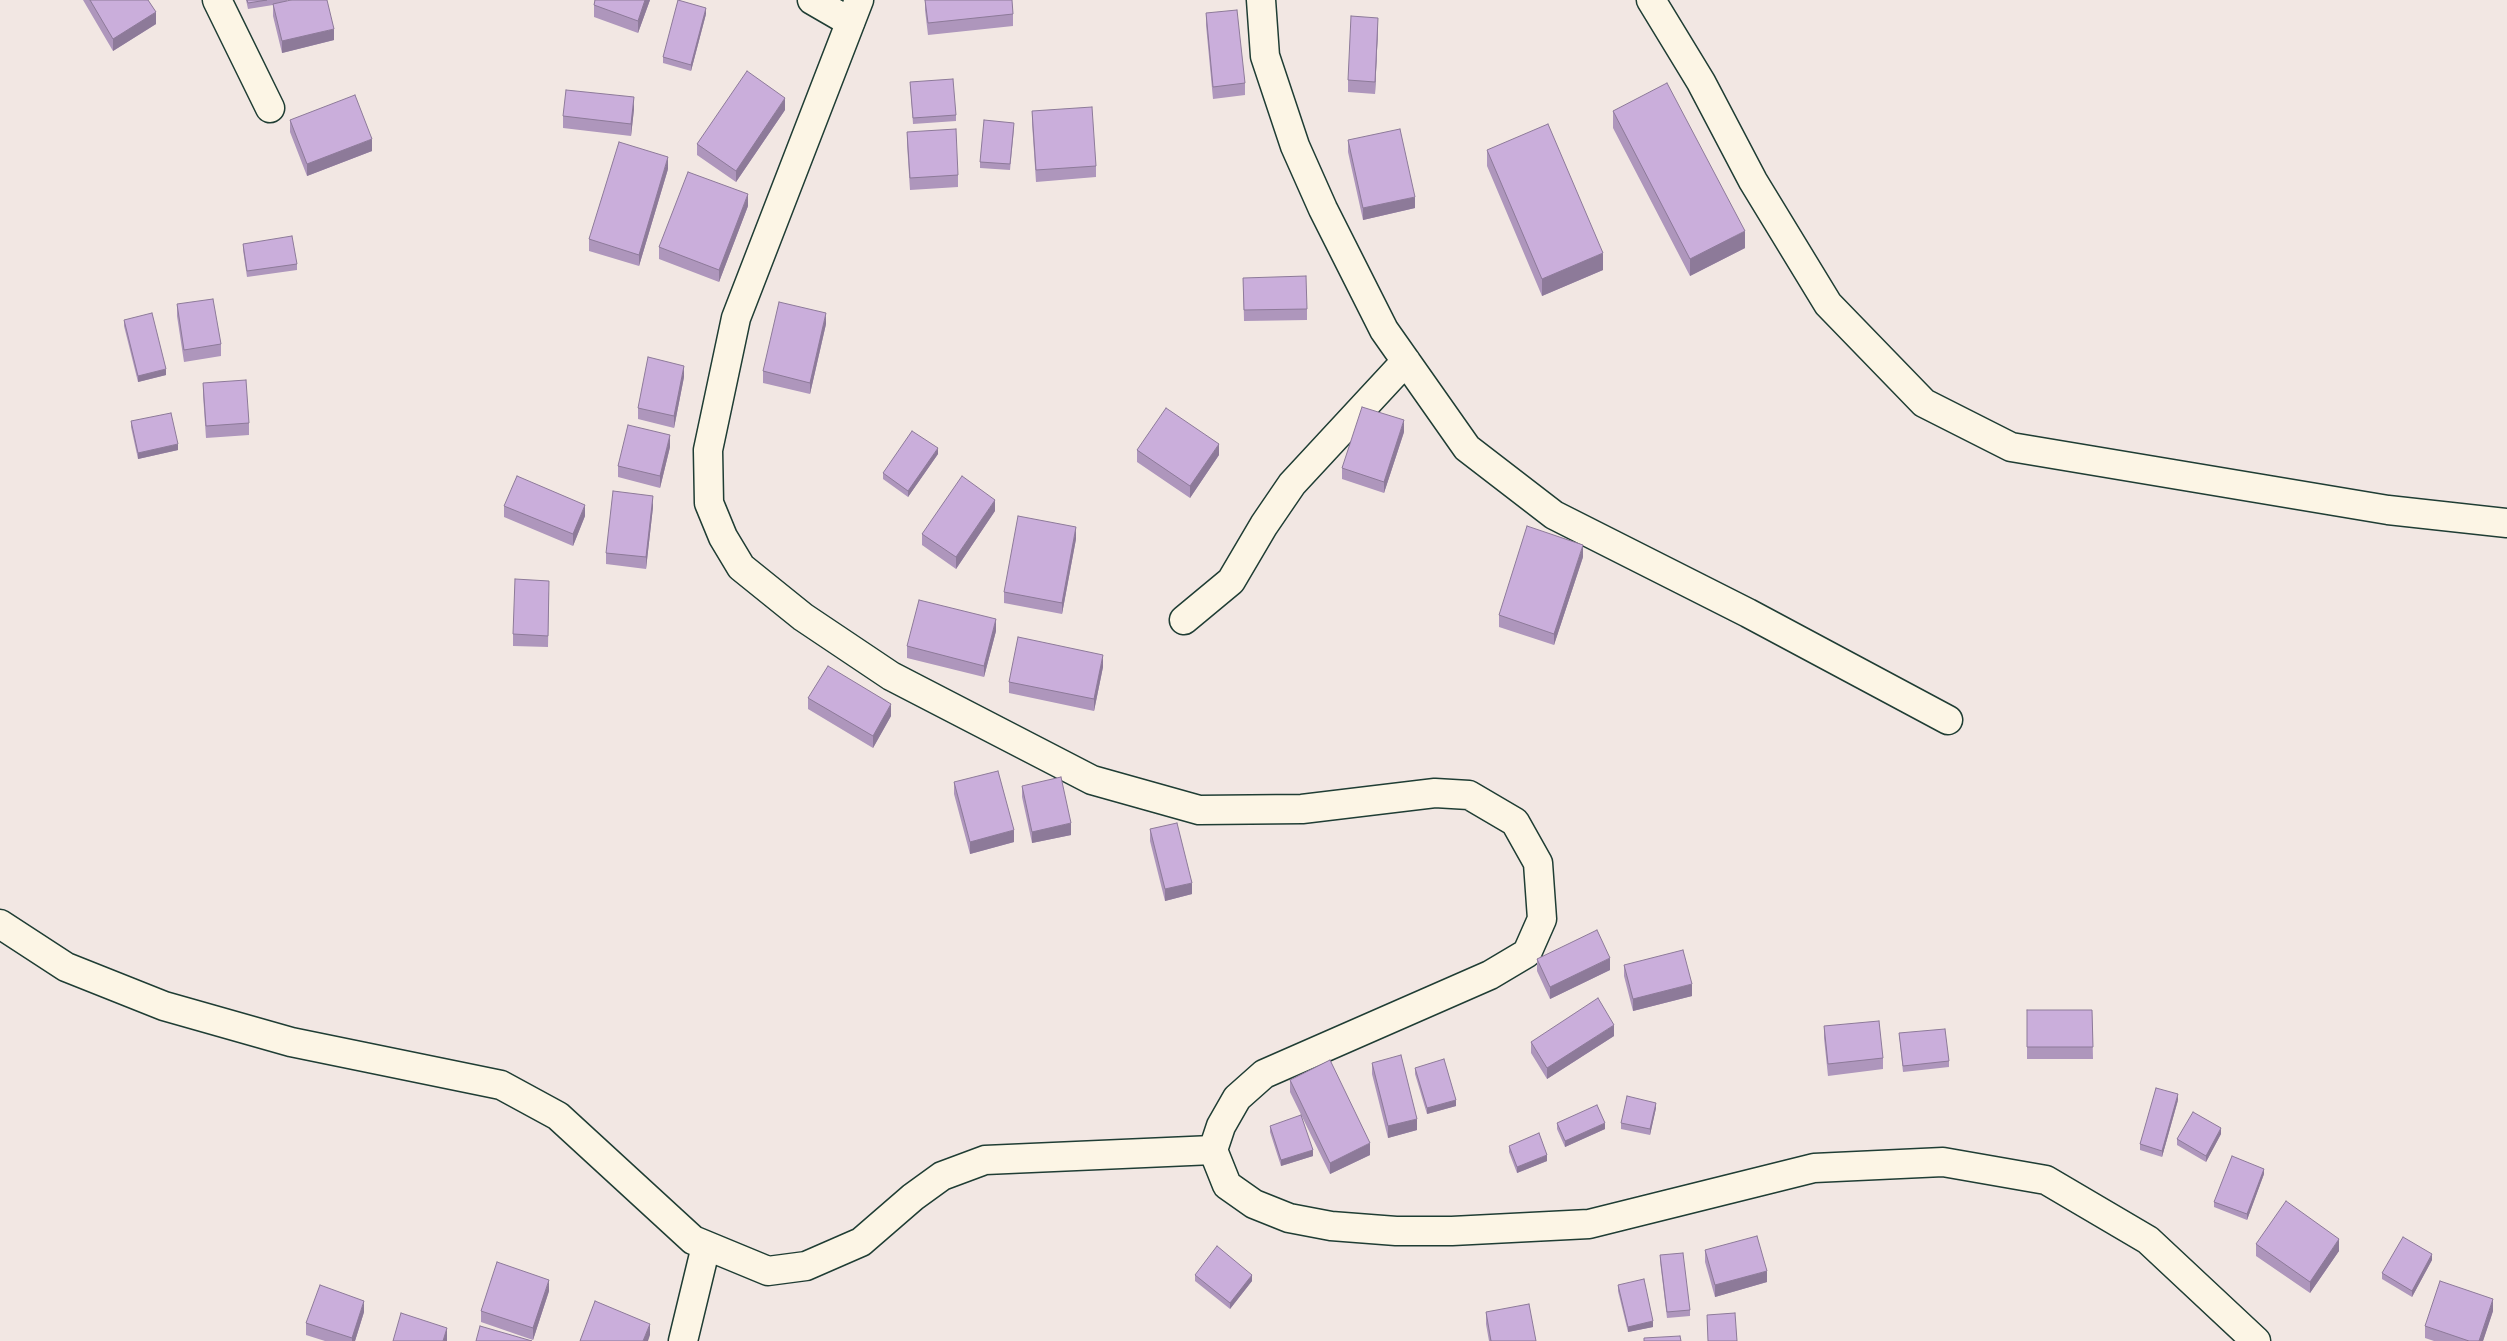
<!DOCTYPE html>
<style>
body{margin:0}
canvas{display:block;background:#f2e7e3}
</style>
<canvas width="2507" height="1341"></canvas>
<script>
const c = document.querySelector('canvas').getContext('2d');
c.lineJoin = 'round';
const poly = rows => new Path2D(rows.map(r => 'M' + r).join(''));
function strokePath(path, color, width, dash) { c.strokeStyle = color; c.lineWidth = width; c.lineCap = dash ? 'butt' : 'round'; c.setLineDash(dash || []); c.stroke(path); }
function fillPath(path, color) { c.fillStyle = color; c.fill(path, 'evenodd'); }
const minor = poly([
 [217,0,270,108],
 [812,0,850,22],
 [1261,0,1265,56,1295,146,1323,209,1384,330,1467,448,1554,515,1748,613,1948,720],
 [1651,0,1701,82,1753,181,1828,304,1924,403,2011,447,2388,510,2507,523],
 [1184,620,1231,581,1264,525,1292,484,1406,361],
 [0,924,66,967,164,1006,291,1042,501,1085,558,1116,693,1240,768,1271,806,1266,861,1242,913,1197,942,1176,985,1160,1213,1150],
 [683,1341,706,1246]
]);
const tertiary = poly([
 [859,0,736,318,708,450,709,503,723,537,741,567,803,617,891,676,1092,780,1199,810,1302,809,1435,793,1469,795,1515,822,1538,863,1542,919,1527,953,1490,975,1264,1074,1237,1098,1221,1126,1213,1150,1227,1185,1254,1204,1289,1218,1331,1226,1396,1231,1452,1231,1589,1224,1814,1168,1943,1162,2046,1180,2148,1240,2256,1341]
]);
const wall = poly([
 [83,0,148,0,156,24,113,51],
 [246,0,287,0,287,1,334,40,282,53,273,16,273,5,248,9],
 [595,0,650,0,638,33,594,17,594,5],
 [925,0,1013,14,1013,26,928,35,925,10],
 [1206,13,1245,83,1245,95,1213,99,1206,25],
 [706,14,691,71,663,63,663,57],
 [1378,29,1375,94,1348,92,1348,80],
 [910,82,956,115,956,121,913,124],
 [634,109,631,136,563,128,563,116],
 [785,110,736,182,697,155,697,144],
 [1032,111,1096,166,1096,177,1036,182,1032,123],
 [1613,111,1745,248,1690,276,1613,128],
 [290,120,372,151,307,176,290,132],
 [1014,129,1010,170,980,168,980,162],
 [907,132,958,175,958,187,910,190,907,144],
 [1348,140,1415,208,1363,220,1348,152],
 [1487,150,1603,270,1542,296,1487,166],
 [668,169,639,266,589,251,589,239],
 [748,206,719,282,659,259,659,247],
 [243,244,297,264,297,270,247,277,243,250],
 [1243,278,1307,309,1307,320,1244,321],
 [177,304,221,344,221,356,184,362,177,316],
 [124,320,166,375,138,382,124,326],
 [826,324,810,394,763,383,763,371],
 [684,377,674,428,638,419,638,408],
 [203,383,249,423,249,435,206,438,203,395],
 [131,421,178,450,138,459,131,427],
 [1404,432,1384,493,1342,479,1342,468],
 [670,447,660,488,618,477,618,466],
 [1137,450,1219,455,1190,498,1137,462],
 [938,454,908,497,883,479,883,473],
 [504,506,585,516,573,546,504,517],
 [653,507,646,569,606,564,606,553],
 [995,511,956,569,922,545,922,534],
 [1076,539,1062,614,1004,603,1004,592],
 [1583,557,1554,645,1499,627,1499,615],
 [549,592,548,647,513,646,513,634],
 [996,631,984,677,907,658,907,646],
 [1103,667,1094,711,1009,693,1009,682],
 [808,698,891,716,873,748,808,709],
 [954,782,1014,842,970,854,954,794],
 [1022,786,1071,835,1032,843,1022,797],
 [1150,829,1192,894,1165,901,1150,841],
 [1537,959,1610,970,1550,999,1537,971],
 [1624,965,1692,996,1633,1011,1624,976],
 [2027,1010,2092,1010,2093,1059,2027,1059],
 [1824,1026,1883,1058,1883,1069,1828,1076,1824,1038],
 [1899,1033,1949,1061,1949,1067,1903,1072],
 [1614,1036,1547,1079,1531,1053,1531,1042],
 [1372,1063,1417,1130,1388,1138,1372,1074],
 [1415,1068,1456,1106,1427,1114,1415,1074],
 [1290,1080,1370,1155,1330,1174,1290,1092],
 [2178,1100,2162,1157,2140,1150,2140,1144],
 [1656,1108,1650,1135,1621,1129,1621,1123],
 [1557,1123,1605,1129,1565,1147,1557,1129],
 [1270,1126,1313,1156,1281,1166,1270,1132],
 [2221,1134,2206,1162,2177,1145,2177,1139],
 [1509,1146,1547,1161,1517,1173,1509,1152],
 [2264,1174,2247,1220,2214,1207,2214,1202],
 [2256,1244,2339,1251,2310,1293,2256,1256],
 [1705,1250,1767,1282,1715,1297,1705,1262],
 [1660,1255,1690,1310,1690,1316,1667,1318,1660,1261],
 [2432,1260,2412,1297,2382,1279,2382,1273],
 [1195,1275,1252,1281,1230,1309,1195,1281],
 [1618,1285,1653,1327,1628,1332,1618,1291],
 [549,1291,533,1340,481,1322,481,1311],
 [2493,1311,2483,1341,2434,1341,2425,1338,2425,1326],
 [364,1312,355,1341,325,1341,306,1335,306,1323],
 [1486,1312,1536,1341,1489,1341,1486,1324]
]);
const shadedWall = poly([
 [645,0,650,0,638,33,638,21],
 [706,8,706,14,691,71,691,65],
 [156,12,156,24,113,51,113,39],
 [1378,18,1378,29,1375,94,1375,82],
 [334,29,334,40,282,53,282,41],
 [634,97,634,109,631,136,631,124],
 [785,98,785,110,736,182,736,171],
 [372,139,372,151,307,176,307,164],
 [668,157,668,169,639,266,639,255],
 [748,194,748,206,719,282,719,270],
 [1415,197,1415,208,1363,220,1363,208],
 [1745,231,1745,248,1690,276,1690,259],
 [1603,253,1603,270,1542,296,1542,279],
 [826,313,826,324,810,394,810,383],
 [684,366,684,377,674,428,674,416],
 [166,369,166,375,138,382,138,376],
 [1404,420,1404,432,1384,493,1384,482],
 [670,435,670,447,660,488,660,476],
 [178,444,178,450,138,459,138,453],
 [1219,444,1219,455,1190,498,1190,486],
 [938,448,938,454,908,497,908,491],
 [653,496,653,507,646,569,646,557],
 [995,500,995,511,956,569,956,557],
 [585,505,585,516,573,546,573,534],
 [1076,527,1076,539,1062,614,1062,603],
 [1583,545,1583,557,1554,645,1554,634],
 [996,619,996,631,984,677,984,666],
 [1103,655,1103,667,1094,711,1094,699],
 [891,704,891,716,873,748,873,736],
 [1071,823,1071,835,1032,843,1032,832],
 [1014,830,1014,842,970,854,970,842],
 [1192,883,1192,894,1165,901,1165,889],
 [1610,958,1610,970,1550,999,1550,987],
 [1692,984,1692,996,1633,1011,1633,999],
 [1614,1025,1614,1036,1547,1079,1547,1068],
 [2178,1094,2178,1100,2162,1157,2162,1151],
 [1456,1100,1456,1106,1427,1114,1427,1108],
 [1656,1103,1656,1108,1650,1135,1650,1129],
 [1417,1119,1417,1130,1388,1138,1388,1126],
 [1605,1123,1605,1129,1565,1147,1565,1141],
 [2221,1128,2221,1134,2206,1162,2206,1156],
 [1370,1143,1370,1155,1330,1174,1330,1163],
 [1313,1150,1313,1156,1281,1166,1281,1160],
 [1547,1155,1547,1161,1517,1173,1517,1167],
 [2264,1169,2264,1174,2247,1220,2247,1214],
 [2339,1239,2339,1251,2310,1293,2310,1282],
 [2432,1254,2432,1260,2412,1297,2412,1291],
 [1767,1271,1767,1282,1715,1297,1715,1285],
 [1252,1275,1252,1281,1230,1309,1230,1303],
 [549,1280,549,1291,533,1340,533,1328],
 [2493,1299,2493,1311,2483,1341,2479,1341],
 [364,1301,364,1312,355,1341,352,1341,352,1338],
 [1653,1321,1653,1327,1628,1332,1628,1327],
 [650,1324,650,1335,648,1341,643,1341],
 [447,1328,447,1341,443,1341]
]);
const building = poly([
 [90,0,148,0,156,12,113,39,90,0],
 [247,0,267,0,248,3,247,0],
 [291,0,327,0,334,29,282,41,273,4,291,0],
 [595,0,645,0,638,21,594,5,595,0],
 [678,0,706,8,691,65,663,57,678,0],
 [925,0,1012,0,1013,14,928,23,925,0],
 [1237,10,1245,83,1213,87,1206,13,1237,10],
 [1351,16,1378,18,1375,82,1348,80,1351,16],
 [747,71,785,98,736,171,697,144,747,71],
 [953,79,956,115,913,118,910,82,953,79],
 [1667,83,1745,231,1690,259,1613,111,1667,83],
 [566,90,634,97,631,124,563,116,566,90],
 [355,95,372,139,307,164,290,120,355,95],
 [1092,107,1096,166,1036,170,1032,111,1092,107],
 [984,120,1014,123,1010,164,980,162,984,120],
 [1548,124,1603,253,1542,279,1487,150,1548,124],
 [956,129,958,175,910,178,907,132,956,129],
 [1400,129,1415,197,1363,208,1348,140,1400,129],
 [619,142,668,157,639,255,589,239,619,142],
 [688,172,748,194,719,270,659,247,688,172],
 [292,236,297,264,247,271,243,244,292,236],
 [1306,276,1307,309,1244,310,1243,278,1306,276],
 [213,299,221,344,184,350,177,304,213,299],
 [779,302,826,313,810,383,763,371,779,302],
 [152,313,166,369,138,376,124,320,152,313],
 [648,357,684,366,674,416,638,408,648,357],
 [246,380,249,423,206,426,203,383,246,380],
 [1362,407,1404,420,1384,482,1342,468,1362,407],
 [1166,408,1219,444,1190,486,1137,450,1166,408],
 [171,413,178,444,138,453,131,421,171,413],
 [628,425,670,435,660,476,618,466,628,425],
 [912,431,938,448,908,491,883,473,912,431],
 [517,476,585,505,573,534,504,506,517,476],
 [962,476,995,500,956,557,922,534,962,476],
 [613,491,653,496,646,557,606,553,613,491],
 [1018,516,1076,527,1062,603,1004,592,1018,516],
 [1527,526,1583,545,1554,634,1499,615,1527,526],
 [515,579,549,581,548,636,513,634,515,579],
 [919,600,996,619,984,666,907,646,919,600],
 [1018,637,1103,655,1094,699,1009,682,1018,637],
 [828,666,891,704,873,736,808,698,828,666],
 [998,771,1014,830,970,842,954,782,998,771],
 [1061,777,1071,823,1032,832,1022,786,1061,777],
 [1177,823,1192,883,1165,889,1150,829,1177,823],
 [1597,930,1610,958,1550,987,1537,959,1597,930],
 [1683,950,1692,984,1633,999,1624,965,1683,950],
 [1598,998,1614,1025,1547,1068,1531,1042,1598,998],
 [2027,1010,2092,1010,2093,1047,2027,1047,2027,1010],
 [1879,1021,1883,1058,1828,1064,1824,1026,1879,1021],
 [1945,1029,1949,1061,1903,1066,1899,1033,1945,1029],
 [1401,1055,1417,1119,1388,1126,1372,1063,1401,1055],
 [1444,1059,1456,1100,1427,1108,1415,1068,1444,1059],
 [1330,1060,1370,1143,1330,1163,1290,1080,1330,1060],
 [2156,1088,2178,1094,2162,1151,2140,1144,2156,1088],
 [1627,1096,1656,1103,1650,1129,1621,1123,1627,1096],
 [1597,1105,1605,1123,1565,1141,1557,1123,1597,1105],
 [2193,1112,2221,1128,2206,1156,2177,1139,2193,1112],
 [1301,1115,1313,1150,1281,1160,1270,1126,1301,1115],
 [1539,1133,1547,1155,1517,1167,1509,1146,1539,1133],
 [2232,1156,2264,1169,2247,1214,2214,1202,2232,1156],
 [2286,1201,2339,1239,2310,1282,2256,1244,2286,1201],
 [1757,1236,1767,1271,1715,1285,1705,1250,1757,1236],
 [2403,1237,2432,1254,2412,1291,2382,1273,2403,1237],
 [1217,1246,1252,1275,1230,1303,1195,1275,1217,1246],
 [1683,1253,1690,1310,1667,1312,1660,1255,1683,1253],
 [497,1262,549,1280,533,1328,481,1311,497,1262],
 [1644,1279,1653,1321,1628,1327,1618,1285,1644,1279],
 [2440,1281,2493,1299,2479,1341,2469,1341,2425,1326,2440,1281],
 [320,1285,364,1301,352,1338,306,1323,320,1285],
 [595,1301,650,1324,643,1341,580,1341,595,1301],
 [1529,1304,1536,1341,1491,1341,1486,1312,1529,1304],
 [401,1313,447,1328,443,1341,393,1341,401,1313],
 [1735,1313,1737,1341,1708,1341,1707,1315,1735,1313],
 [480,1326,532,1341,476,1341,480,1326],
 [1680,1336,1681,1341,1644,1341,1644,1338,1680,1336]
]);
strokePath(minor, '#1f3d34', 31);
strokePath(tertiary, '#1f3d34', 31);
strokePath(minor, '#fcf5e5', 28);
strokePath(tertiary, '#fcf5e5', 28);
fillPath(wall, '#ae96bc');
fillPath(shadedWall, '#8d7a99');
fillPath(building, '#caaedb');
strokePath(building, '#8d7a99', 1);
</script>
